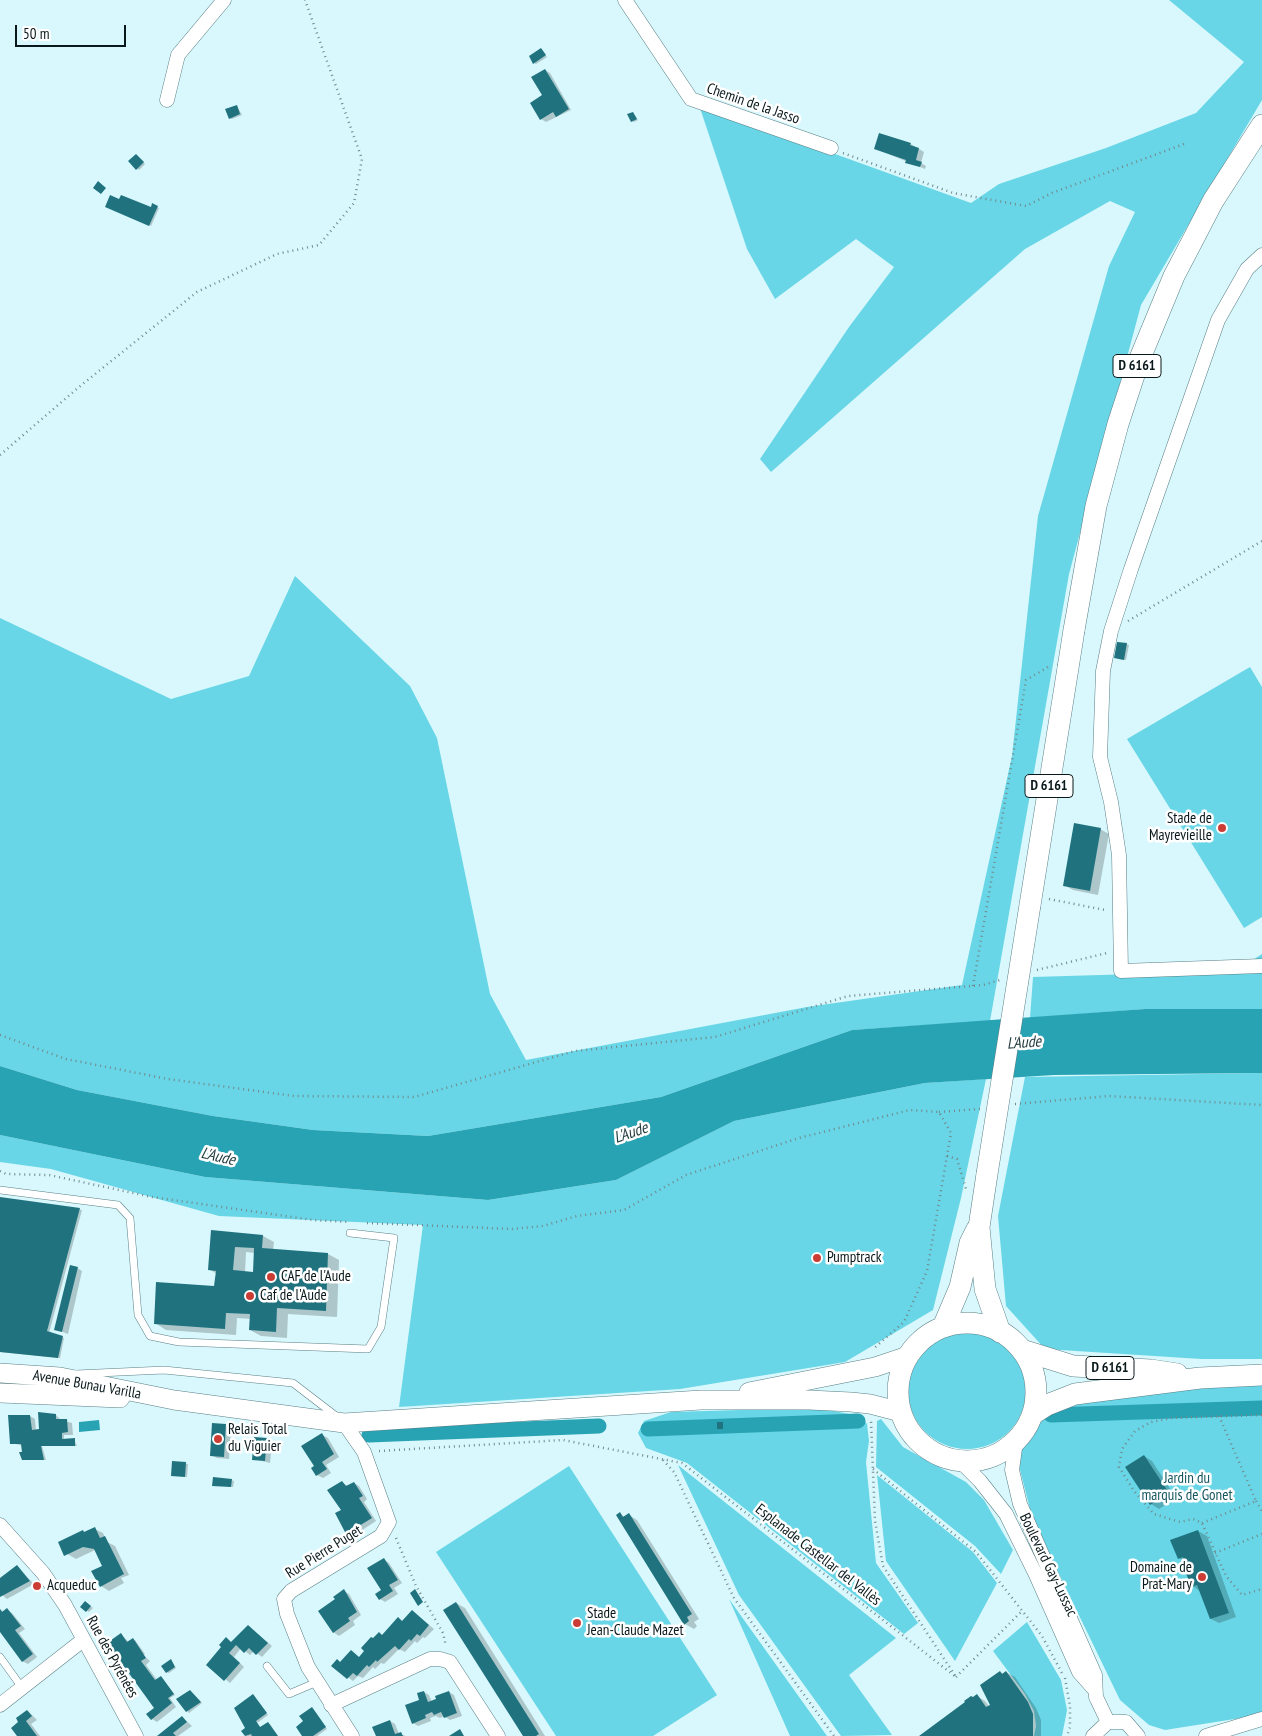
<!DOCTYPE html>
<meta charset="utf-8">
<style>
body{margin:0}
#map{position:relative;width:1262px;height:1736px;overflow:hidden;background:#d8f8fd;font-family:"PT Sans Narrow",sans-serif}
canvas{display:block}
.scale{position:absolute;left:15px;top:25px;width:111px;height:22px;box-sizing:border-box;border:2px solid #09181a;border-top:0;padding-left:6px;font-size:15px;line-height:18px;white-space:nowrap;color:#09181a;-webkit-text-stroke:4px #fff;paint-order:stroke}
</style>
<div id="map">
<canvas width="1262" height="1736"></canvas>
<div class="scale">50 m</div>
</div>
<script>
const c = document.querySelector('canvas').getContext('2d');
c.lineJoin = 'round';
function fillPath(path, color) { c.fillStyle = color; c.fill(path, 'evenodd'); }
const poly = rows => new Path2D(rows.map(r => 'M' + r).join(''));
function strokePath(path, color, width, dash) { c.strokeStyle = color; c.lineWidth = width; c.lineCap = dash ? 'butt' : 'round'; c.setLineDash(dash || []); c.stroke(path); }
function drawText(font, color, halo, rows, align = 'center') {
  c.font = font + ' "PT Sans Narrow",sans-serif'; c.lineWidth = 5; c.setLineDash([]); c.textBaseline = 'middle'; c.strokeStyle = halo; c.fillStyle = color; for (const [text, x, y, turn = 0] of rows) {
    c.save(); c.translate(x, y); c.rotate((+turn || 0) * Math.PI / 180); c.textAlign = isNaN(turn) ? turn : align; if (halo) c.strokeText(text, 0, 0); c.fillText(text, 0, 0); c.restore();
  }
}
const green = poly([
 [1169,0,1262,0,1262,100,1141,305,1069,574,990,1021,852,1030,661,1097,428,1136,313,1130,213,1116,77,1090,0,1066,0,618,171,699,249,676,295,576,410,686,437,738,490,994,526,1060,807,1007,962,985,1012,756,1038,516,1109,266,1135,212,1110,201,1025,249,771,472,760,459,849,327,894,267,856,239,775,299,747,249,699,105,971,203,999,184,1106,148,1196,113,1244,62],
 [1250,667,1262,687,1262,917,1244,928,1127,739],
 [1262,954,1262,1009,1145,1009,1030,1018,1033,977,1236,971],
 [1262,1073,1262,1359,1201,1359,1045,1349,1006,1306,998,1216,1025,1077],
 [986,1079,961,1198,933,1310,845,1362,680,1389,399,1407,423,1225,219,1216,51,1169,0,1162,0,1135,205,1177,488,1200,616,1180,734,1121,925,1083],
 '908 1390a59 59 0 1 1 118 0a59 59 0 1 1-118 0Z',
 [1262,1385,1262,1712,1241,1718,1165,1730,1149,1725,1120,1700,1059,1574,1031,1513,1018,1462,1023,1445,1054,1406,1092,1395],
 [775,1409,828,1410,861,1416,867,1424,869,1441,866,1462,876,1563,918,1623,904,1634,687,1463,646,1448,638,1433,644,1421,671,1412],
 [881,1419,903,1447,966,1482,984,1500,1013,1550,1001,1574,975,1546,876,1467,877,1421],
 [678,1465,896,1638,849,1675,892,1735,841,1736,739,1595],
 [569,1466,717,1695,653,1736,556,1736,436,1552],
 [877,1475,973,1552,997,1583,955,1661,886,1561],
 [729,1599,827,1736,790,1736],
 [1027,1622,1061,1680,1067,1710,1062,1736,1034,1736,1036,1726,1034,1711,1025,1694,993,1651]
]);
const water = poly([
 [1145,1009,1262,1009,1262,1073,1054,1075,925,1083,734,1121,616,1180,488,1200,205,1177,0,1135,0,1066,77,1090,213,1116,313,1130,428,1136,661,1097,852,1030],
 [99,1420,100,1430,79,1432,79,1422]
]);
const shadow = poly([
 [541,49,547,57,536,64,534,63],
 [545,70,550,73,571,110,546,122,541,119],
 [237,106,242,115,232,119,230,118],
 [633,113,638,120,634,122,632,121],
 [880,134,911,144,924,152,921,163,926,166,925,169,876,149],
 [138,157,145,164,139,170,129,161],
 [153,205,159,208,151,226,140,221],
 [1126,644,1129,645,1126,660,1118,659],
 [1100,829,1109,834,1098,895,1073,890,1064,885],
 [0,1199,82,1210,49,1333,64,1338,60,1358,0,1352],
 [212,1232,263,1236,274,1242,273,1250,328,1254,339,1260,337,1317,288,1314,287,1338,261,1336,250,1330,251,1319,237,1318,236,1335,166,1330,155,1323,215,1288,217,1274,209,1269],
 [246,1252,255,1253,254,1273,245,1273],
 [77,1268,82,1271,68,1334,55,1329],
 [56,1415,61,1420,72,1423,73,1435,64,1435,64,1440,74,1439,77,1446,42,1446,46,1460,23,1460,23,1446,12,1443,30,1416,35,1419,36,1431,41,1430],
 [226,1426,231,1429,229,1459,217,1458,211,1455],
 [322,1435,328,1438,339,1457,326,1465,331,1473,323,1478,317,1475],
 [267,1439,272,1442,270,1463,254,1459],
 [1144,1456,1152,1461,1176,1498,1159,1509,1151,1504],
 [173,1462,188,1464,187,1477,172,1475],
 [231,1480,234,1481,233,1487,214,1485],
 [342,1483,348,1486,354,1483,359,1486,367,1499,364,1502,376,1521,353,1536,347,1533,343,1510],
 [620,1514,625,1517,629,1515,637,1520,699,1619,694,1622,697,1626,694,1629,685,1624],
 [95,1529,103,1533,107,1542,115,1546,129,1575,121,1578,124,1583,109,1591,101,1586,104,1566,95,1550,76,1559,64,1552],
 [1198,1531,1207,1536,1236,1617,1219,1623,1211,1619,1200,1591,1192,1586,1187,1563,1179,1558],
 [384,1560,389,1563,402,1583,394,1588,398,1594,385,1602,380,1599,383,1590],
 [17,1567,34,1584,7,1599,0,1593,0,1580],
 [344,1591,349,1594,361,1615,353,1621,355,1625,339,1636,333,1632,336,1600],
 [87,1603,93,1608,89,1612,82,1607],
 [456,1603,465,1608,545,1736,527,1736],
 [0,1609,4,1612,7,1610,12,1613,25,1629,19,1633,37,1657,28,1664,22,1661,0,1630],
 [412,1611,434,1629,425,1638,423,1637,417,1643,415,1641,405,1652,399,1649,384,1664,381,1663,375,1669,373,1667,363,1678,358,1676,353,1681,333,1665,338,1660,341,1663,360,1658,374,1640,403,1622],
 [253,1630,272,1646,262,1657,254,1651,250,1655,241,1648,234,1657,244,1667,230,1683,208,1665,223,1647,226,1639,232,1643],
 [121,1635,129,1642,135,1640,145,1654,143,1655,150,1661,146,1665,157,1680,163,1679,175,1695,170,1698,176,1707,157,1722,152,1719,156,1708],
 [171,1660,176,1668,169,1673,167,1672],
 [1000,1672,1004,1674,1006,1672,1015,1677,1036,1708,1041,1720,1041,1736,921,1736,977,1696,985,1701,989,1706,991,1705],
 [190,1691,202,1703,189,1713,187,1711],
 [424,1692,429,1695,432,1702,449,1692,454,1695,462,1716,450,1720,444,1716,440,1718,436,1716,430,1718,431,1721,418,1726,413,1723],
 [253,1696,268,1715,257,1723,261,1728,268,1723,270,1724,278,1736,246,1736,243,1731,247,1728],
 [314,1710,327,1729,317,1736,303,1736],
 [28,1711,37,1720,31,1724,40,1736,18,1736,20,1722],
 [182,1717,192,1726,178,1736,160,1736],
 [390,1721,395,1724,399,1734,406,1736,377,1736]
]);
const canal = poly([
 [1051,1415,1262,1408],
 [648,1429,858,1421],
 [369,1435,599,1426]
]);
const building = poly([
 [541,48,546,55,533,64,529,56],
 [545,69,569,109,556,117,553,112,540,120,530,103,542,95,531,77],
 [237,105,240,114,229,119,225,109],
 [633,112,637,119,631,122,627,114],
 [879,133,911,143,910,145,919,148,916,160,922,162,920,167,905,163,906,160,874,149],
 [136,154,144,162,136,170,128,161],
 [98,181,106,188,101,194,93,188],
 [110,195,119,199,121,195,151,207,152,203,158,206,149,226,105,207],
 [1117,642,1127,643,1124,660,1114,658],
 [1074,823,1101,828,1090,891,1063,886],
 [0,1197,80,1208,47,1331,63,1336,58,1358,0,1352],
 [211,1230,263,1235,262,1248,328,1253,326,1311,277,1308,276,1332,249,1330,250,1314,226,1313,225,1329,154,1324,156,1282,214,1286,216,1271,208,1270],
 [235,1247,254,1248,253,1272,233,1270],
 [70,1265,78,1267,62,1332,54,1330],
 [38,1412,56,1414,56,1419,67,1419,68,1432,62,1433,62,1439,75,1438,75,1446,41,1446,44,1460,22,1460,19,1452,22,1452,21,1444,10,1444,8,1415,30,1415,32,1430,39,1429],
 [717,1422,723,1422,723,1429,717,1429],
 [212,1423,226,1424,224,1457,210,1456],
 [322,1433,334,1454,322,1462,327,1469,316,1476,311,1468,314,1466,301,1446],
 [254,1437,267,1438,265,1461,252,1460],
 [1144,1455,1169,1493,1150,1505,1125,1467],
 [172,1461,186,1462,185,1477,171,1476],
 [213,1477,232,1479,231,1487,212,1486],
 [342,1481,346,1486,354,1482,363,1496,359,1498,372,1518,346,1534,335,1513,341,1510,327,1490],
 [620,1512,623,1517,629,1513,692,1614,687,1617,689,1621,684,1625,616,1515],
 [95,1527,100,1538,105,1536,124,1574,100,1587,91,1571,102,1566,94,1549,83,1547,64,1556,58,1542,83,1530,84,1532],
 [1198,1530,1229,1613,1210,1619,1197,1585,1191,1587,1185,1570,1188,1569,1183,1557,1178,1559,1170,1540],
 [384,1558,398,1580,389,1585,393,1591,379,1600,375,1594,381,1590,367,1568],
 [17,1565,30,1581,0,1597,0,1578],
 [344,1589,357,1612,348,1618,350,1621,333,1633,318,1611,335,1599,333,1597],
 [415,1589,423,1602,418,1606,410,1593],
 [85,1601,91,1606,86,1612,80,1607],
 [456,1602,539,1734,536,1736,523,1736,443,1610],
 [7,1608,21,1626,15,1630,33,1654,22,1662,0,1632,0,1609,2,1612],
 [412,1610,429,1625,420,1636,417,1634,411,1641,409,1639,399,1650,395,1646,377,1662,376,1660,369,1667,367,1665,357,1676,353,1673,347,1679,331,1666,337,1659,340,1662,351,1650,359,1657,364,1651,361,1648,371,1637,373,1638,379,1632,382,1635,398,1617,402,1621],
 [248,1625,268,1643,256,1655,249,1648,244,1653,236,1645,229,1653,240,1663,224,1681,206,1665,221,1647,219,1645,226,1637,231,1642],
 [121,1633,127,1642,133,1638,146,1658,141,1661,155,1680,161,1676,174,1694,168,1698,172,1703,151,1720,146,1714,154,1708,107,1643],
 [171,1659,175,1667,166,1673,161,1666],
 [1000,1671,1002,1674,1006,1671,1028,1702,1033,1714,1033,1736,919,1736,965,1702,964,1701,971,1696,973,1697,977,1694,986,1707,990,1705,980,1685],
 [190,1690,201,1702,186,1712,176,1699],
 [424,1691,428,1702,436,1699,435,1696,449,1691,457,1713,444,1718,441,1712,434,1715,432,1712,425,1715,426,1718,412,1724,405,1705,419,1700,417,1693],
 [253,1694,267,1713,256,1721,260,1727,268,1722,278,1736,252,1736,251,1734,245,1736,241,1731,245,1728,234,1708],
 [312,1707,326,1727,313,1736,302,1736,296,1727,303,1721,299,1716],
 [27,1710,32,1716,26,1721,37,1736,17,1736,11,1728,18,1722,16,1718],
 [182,1716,187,1722,173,1733,176,1736,157,1736],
 [390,1720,395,1734,401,1732,403,1736,376,1736,372,1727],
 [460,1729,464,1736,449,1736]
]);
const path = poly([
 [843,153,953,193,1026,206,1052,193,1184,144],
 [0,455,79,387,197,292,277,254,319,245,354,203,362,159,305,0],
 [1128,621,1262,541],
 [1049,899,1105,910],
 [1037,970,1107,953],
 [973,986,1026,680,1050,666],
 [0,1035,66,1059,168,1079,294,1096,414,1097,575,1051,715,1037,848,996,983,985,1000,980],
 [1015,1104,1109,1096,1262,1105],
 [939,1112,980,1109],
 [947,1156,957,1159,966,1189],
 [0,1171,6,1174,49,1175,152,1197,313,1220,349,1222],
 [367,1223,513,1229,543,1226,577,1216,624,1210,686,1175,799,1138,910,1110,939,1112,951,1133,927,1271,904,1322,873,1349],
 [1262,1415,1171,1418,1151,1422,1135,1431,1122,1449,1119,1467,1134,1491,1154,1514,1180,1522,1193,1519,1202,1523,1226,1576,1242,1595,1262,1589],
 [379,1451,563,1440,682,1463,956,1677,883,1566,875,1521,871,1421],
 [663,1460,674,1472,734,1598,834,1736],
 [873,1469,976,1552,1042,1636,1062,1673],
 [1256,1501,1262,1511],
 [1202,1523,1256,1501,1219,1416],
 [396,1538,416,1586,443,1633,446,1646],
 [1215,1553,1262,1534],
 [956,1677,1022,1611],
 [1065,1678,1070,1706,1070,1727,1067,1736]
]);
const lane = poly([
 [0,1190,118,1205,130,1218,138,1315,150,1336,179,1342,368,1349,381,1327,394,1238,350,1233],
 [76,1374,164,1370,293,1383,336,1416],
 [0,1657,23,1689],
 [267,1666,289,1694,317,1682]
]);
const street = poly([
 [625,0,691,99,831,148],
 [167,100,178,55,224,0],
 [1262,255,1247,269,1218,320,1131,569,1111,631,1103,671,1100,757,1111,802,1119,855,1121,971,1262,966],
 [344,1423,364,1452,389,1522,381,1536,291,1591,284,1599,287,1614,308,1667,352,1736],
 [1016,1441,1012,1470,1020,1504,1095,1675,1096,1697,1108,1722],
 [960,1461,980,1481,1006,1514,1036,1575,1079,1672,1095,1690],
 [0,1525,43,1573,65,1605,136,1736],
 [0,1705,83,1640],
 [331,1705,430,1659,440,1659,450,1662,498,1736],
 [1093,1736,1108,1722,1126,1722,1138,1736],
 [1206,1736,1262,1719]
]);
const secondary = poly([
 [0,1373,60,1377,174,1400,344,1423,701,1400,809,1400,851,1402,870,1404,901,1412],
 [749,1392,875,1367,908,1356],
 [0,1393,120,1398]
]);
const primary = poly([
 [1074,630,1096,506,1118,424,1138,363,1174,276,1197,232,1213,201,1262,125],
 [1030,905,1068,668],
 [987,1174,979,1227,985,1289,1000,1332],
 '898 1392a69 69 0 1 1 138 0a69 69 0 1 1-138 0Z',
 [943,1327,960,1287,970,1243,977,1229],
 [1022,1350,1073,1366,1151,1370,1177,1374],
 [1033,1414,1047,1405,1075,1394,1200,1378,1262,1375]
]);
const primaryBridge = poly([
 [1068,668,1074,630],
 [987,1174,1030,905]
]);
const markers = [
 [1222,828,5,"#cb3d34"],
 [817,1258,5,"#cb3d34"],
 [271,1277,5,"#cb3d34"],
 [250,1296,5,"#cb3d34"],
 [218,1439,5,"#cb3d34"],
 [1202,1577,5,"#cb3d34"],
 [37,1586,5,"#cb3d34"],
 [577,1623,5,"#cb3d34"]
];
const shields = [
 [1137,366,48],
 [1049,786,48],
 [1110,1368,48]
];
const shieldNames = [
 ["D 6161",1137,366],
 ["D 6161",1049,786],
 ["D 6161",1110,1368]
];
const streetNames = [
 ["Chemin de la Jasso",753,104,19],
 ["Avenue Bunau Varilla",87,1385,10],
 ["Rue Pierre Puget",324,1552,-32],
 ["Esplanade Castellar del Vallès",818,1555,38],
 ["Boulevard Gay-Lussac",1048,1565,64],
 ["Rue des Pyrénées",112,1657,61]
];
const poiNames = [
 ["Stade de",1212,819,"right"],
 ["Mayrevieille",1212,836,"right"],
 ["Pumptrack",827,1258],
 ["CAF de l'Aude",281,1277],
 ["Caf de l'Aude",260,1296],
 ["Relais Total",228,1430],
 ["du Viguier",228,1447],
 ["Domaine de",1192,1568,"right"],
 ["Prat-Mary",1192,1585,"right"],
 ["Acqueduc",47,1586],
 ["Stade",587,1614],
 ["Jean-Claude Mazet",587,1631]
];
const parkNames = [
 ["Jardin du",1187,1479],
 ["marquis de Gonet",1187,1496]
];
const waterNames = [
 ["L'Aude",1024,1043,-4],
 ["L'Aude",631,1133,-19],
 ["L'Aude",218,1157,13]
];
fillPath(green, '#68d6e6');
fillPath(water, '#28a3b3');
fillPath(shadow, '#0003');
strokePath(canal, '#28a3b3', 15);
fillPath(building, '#20737e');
strokePath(lane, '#597f85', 8);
strokePath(street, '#597f85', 15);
strokePath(secondary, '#597f85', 20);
strokePath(primary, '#597f85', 22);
strokePath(path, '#71898d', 2.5, [1, 4]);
strokePath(lane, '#fff', 7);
strokePath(street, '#fff', 14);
strokePath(secondary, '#fff', 19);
strokePath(primary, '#fff', 21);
strokePath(primaryBridge, '#597f85', 22, []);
strokePath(primaryBridge, '#fff', 21);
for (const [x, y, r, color] of markers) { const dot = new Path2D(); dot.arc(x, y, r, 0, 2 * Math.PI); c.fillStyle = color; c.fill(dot); strokePath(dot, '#fff', 2); }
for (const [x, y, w] of shields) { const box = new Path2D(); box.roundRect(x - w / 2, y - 11.5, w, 23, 4); c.fillStyle = '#fff'; c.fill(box); strokePath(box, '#09181a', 1); }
drawText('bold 14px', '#09181a', null, shieldNames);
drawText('15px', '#09181a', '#fff', streetNames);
drawText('15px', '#09181a', '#fff', poiNames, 'left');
drawText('15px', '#15565f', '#fff', parkNames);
drawText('italic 16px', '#1f393c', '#fff', waterNames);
</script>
